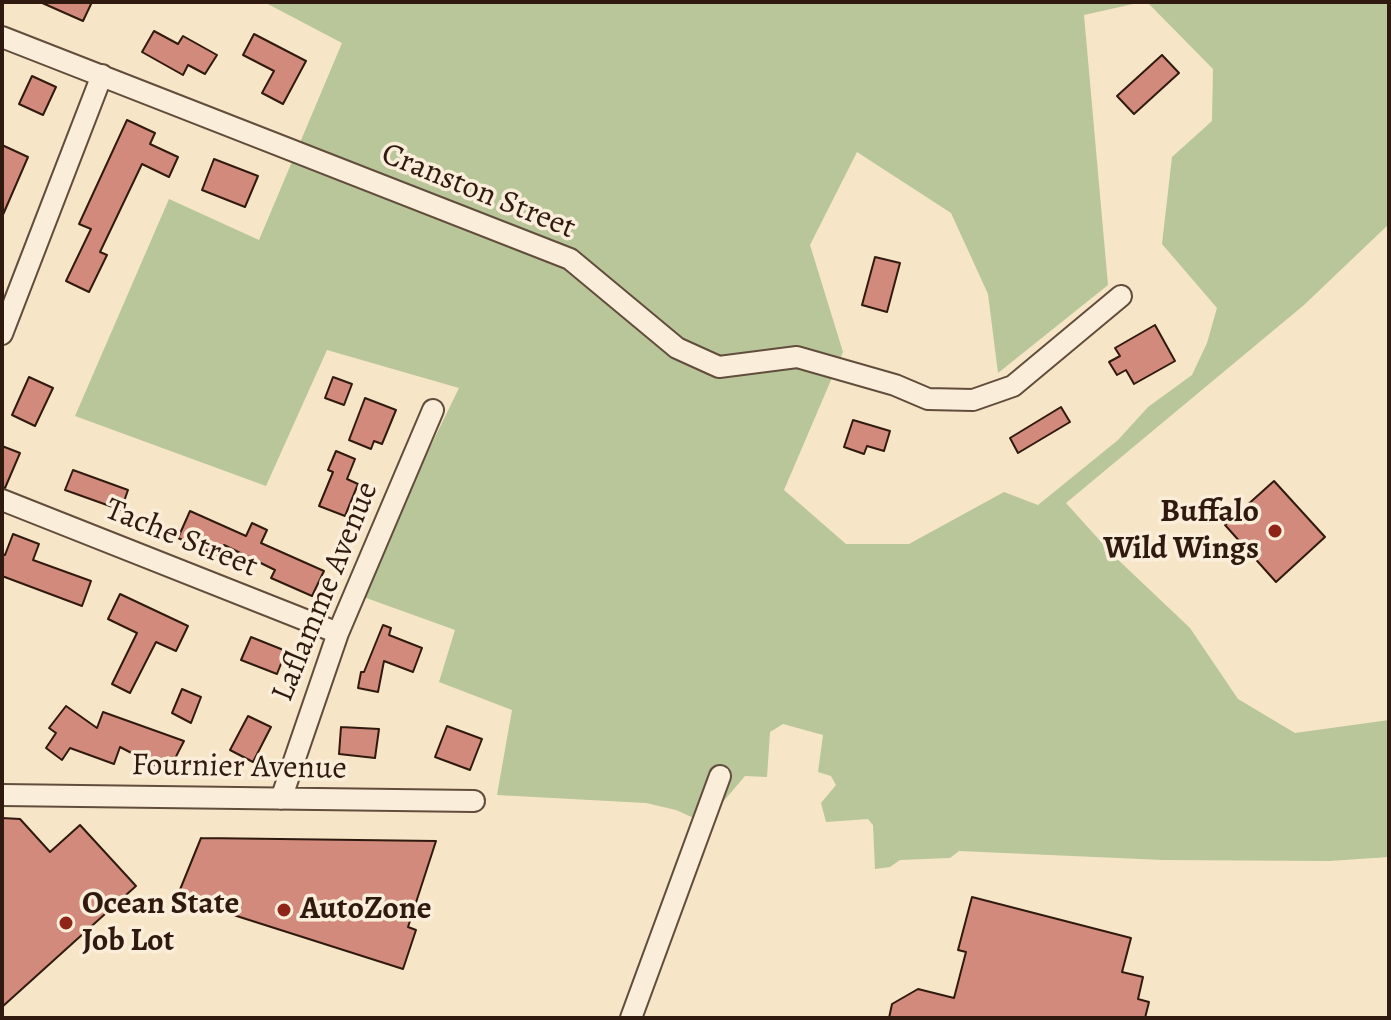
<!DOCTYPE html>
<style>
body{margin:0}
#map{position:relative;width:1391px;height:1020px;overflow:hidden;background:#f7e5c7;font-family:Alegreya,serif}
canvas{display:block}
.frame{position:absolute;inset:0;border:4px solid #301a0f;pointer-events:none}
</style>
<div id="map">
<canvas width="1391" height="1020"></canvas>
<div class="frame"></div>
</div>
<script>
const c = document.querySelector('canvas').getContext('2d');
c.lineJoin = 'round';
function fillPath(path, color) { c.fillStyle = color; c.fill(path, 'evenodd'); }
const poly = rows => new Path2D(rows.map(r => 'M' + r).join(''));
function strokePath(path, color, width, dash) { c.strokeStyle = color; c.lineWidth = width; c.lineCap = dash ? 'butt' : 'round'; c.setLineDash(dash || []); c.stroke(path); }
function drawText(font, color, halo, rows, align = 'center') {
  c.font = font + ' Alegreya,serif'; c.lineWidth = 7; c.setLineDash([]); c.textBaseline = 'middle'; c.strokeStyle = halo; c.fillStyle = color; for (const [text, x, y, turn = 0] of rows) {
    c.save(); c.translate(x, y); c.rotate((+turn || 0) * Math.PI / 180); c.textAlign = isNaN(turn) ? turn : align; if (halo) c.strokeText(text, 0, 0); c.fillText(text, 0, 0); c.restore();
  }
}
const green = poly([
 [264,2,1142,2,1084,15,1108,285,998,373,988,294,951,213,857,152,810,245,843,352,784,490,846,544,909,544,1004,492,1038,505,1118,440,1148,407,1192,375,1207,343,1217,308,1162,244,1172,157,1212,121,1213,69,1147,2,1389,2,1389,224,1304,305,1066,503,1113,555,1190,628,1238,699,1295,733,1389,720,1389,857,1329,861,1163,860,959,851,950,858,900,860,890,867,875,869,873,825,868,819,826,822,821,803,836,785,831,776,818,772,823,735,783,724,770,732,767,777,745,776,705,823,676,810,646,803,497,795,512,710,439,682,455,630,358,595,459,388,327,350,266,486,75,416,169,199,259,240,342,43]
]);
const building = poly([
 [40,2,92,2,83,21,40,2],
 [154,31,178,44,183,36,217,55,205,74,188,65,183,75,142,52,154,31],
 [254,34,306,61,283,104,262,93,274,71,243,55,254,34],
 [1162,55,1179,73,1134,114,1117,96,1162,55],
 [32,76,56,87,43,115,19,104,32,76],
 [127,120,155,133,150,144,178,157,169,177,142,164,100,252,107,255,89,292,66,281,91,229,79,224,127,120],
 [2,145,28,157,2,217,2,145],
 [214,159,258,176,245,207,202,190,214,159],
 [875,257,900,263,887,312,862,305,875,257],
 [1155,325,1175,361,1134,384,1126,370,1117,375,1109,362,1120,356,1115,348,1155,325],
 [29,377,53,388,35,426,12,415,29,377],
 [333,377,352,384,344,405,325,398,333,377],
 [365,398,396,410,382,444,374,441,371,449,349,440,365,398],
 [1061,407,1070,422,1018,453,1010,438,1061,407],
 [853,420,890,431,884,451,867,446,864,454,844,447,853,420],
 [2,446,20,453,5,488,2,487,2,446],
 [336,451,355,459,347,479,358,484,345,516,319,506,333,472,328,470,336,451],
 [73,470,128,490,121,510,65,490,73,470],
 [1274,481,1325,537,1276,582,1225,525,1274,481],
 [190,511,246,536,252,523,267,530,261,543,324,571,312,596,271,578,275,570,224,545,219,556,178,538,190,511],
 [13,534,39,544,33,560,91,581,82,606,2,576,2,554,5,555,13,534],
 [120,594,188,626,176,651,156,642,130,693,112,684,137,633,108,619,120,594],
 [383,625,391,628,389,635,422,648,413,672,384,661,378,692,358,688,361,672,364,672,383,625],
 [251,637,286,651,277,674,241,660,251,637],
 [182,689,201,697,191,723,172,713,182,689],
 [66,706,97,728,103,712,184,741,168,772,120,747,114,764,70,748,62,760,46,748,56,733,49,728,66,706],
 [248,716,271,727,253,762,230,750,248,716],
 [447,726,482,739,470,770,435,757,447,726],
 [341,727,379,729,375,758,339,754,341,727],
 [2,818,20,819,50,852,80,825,136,886,2,1007,2,818],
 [201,838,436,841,408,927,416,930,403,969,177,897,201,838],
 [972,897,1131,938,1122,972,1143,977,1138,999,1149,1002,1145,1018,889,1018,892,1004,918,989,954,998,966,952,958,950,972,897]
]);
const minor = poly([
 [2,37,570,259,677,348,719,367,797,357,895,385,928,399,973,400,1013,386,1121,296],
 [2,334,102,75],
 [2,500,338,633],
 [2,795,474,801],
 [281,799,338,633,433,410],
 [631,1018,720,776]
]);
const markers = [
 [1275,531,8,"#8f2418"],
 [284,910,8,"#8f2418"],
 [66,923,8,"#8f2418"]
];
const streetNames = [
 ["Cranston Street",478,192,22],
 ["Tache Street",181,539,22],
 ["Laflamme Avenue",326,592,-68],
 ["Fournier Avenue",239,768,1]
];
const poiNames = [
 ["Buffalo",1259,513,"right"],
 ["Wild Wings",1259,550,"right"],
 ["Ocean State",82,905],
 ["Job Lot",82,942],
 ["AutoZone",300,910]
];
fillPath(green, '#b8c699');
fillPath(building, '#d18a7c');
strokePath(building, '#301a0f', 2);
strokePath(minor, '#624d3d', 24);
strokePath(minor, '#faeedb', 20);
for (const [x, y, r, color] of markers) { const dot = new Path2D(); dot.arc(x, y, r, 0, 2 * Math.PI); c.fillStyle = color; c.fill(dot); strokePath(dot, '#faeedb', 3); }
drawText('32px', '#301a0f', '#faeedb', streetNames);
drawText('bold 32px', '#301a0f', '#faeedb', poiNames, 'left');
</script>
